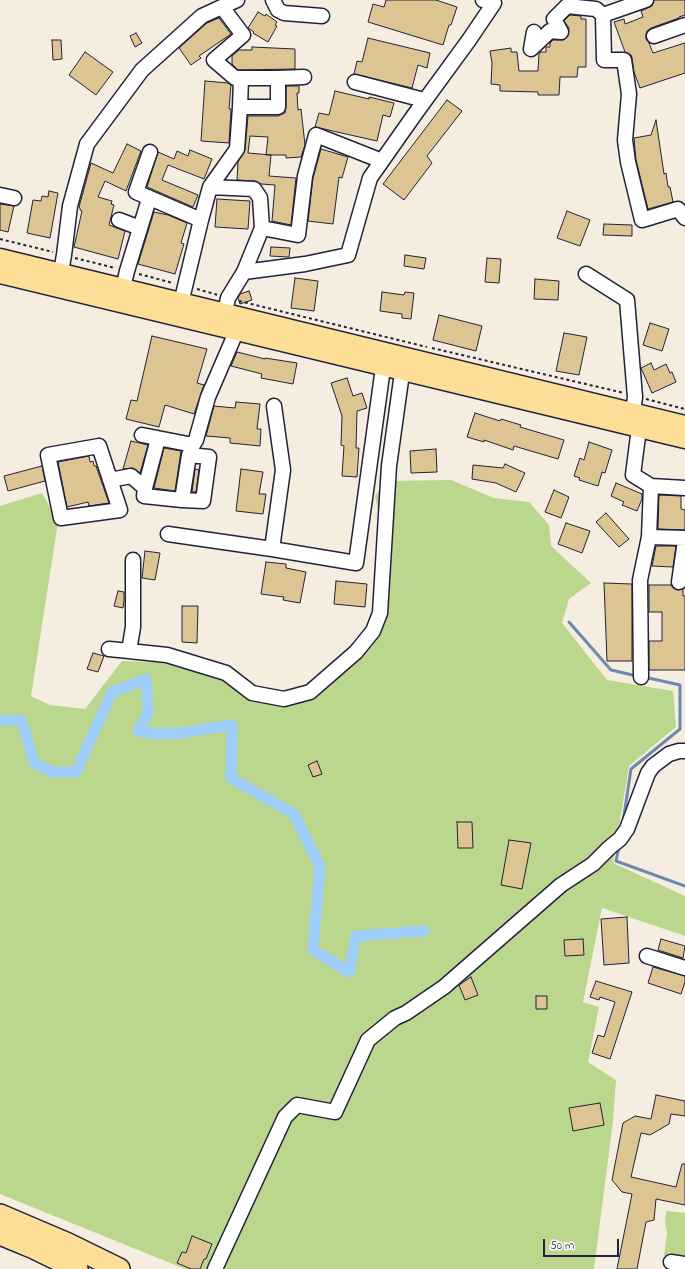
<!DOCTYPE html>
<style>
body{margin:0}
#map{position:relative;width:685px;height:1269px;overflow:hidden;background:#f5eddf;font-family:"Indie Flower",sans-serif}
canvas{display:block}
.scale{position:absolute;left:543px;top:1239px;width:76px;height:18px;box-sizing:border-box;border:2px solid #22223b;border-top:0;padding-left:5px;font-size:12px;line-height:14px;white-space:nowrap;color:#22223b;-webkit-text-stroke:3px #fff;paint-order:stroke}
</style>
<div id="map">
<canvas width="685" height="1269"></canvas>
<div class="scale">50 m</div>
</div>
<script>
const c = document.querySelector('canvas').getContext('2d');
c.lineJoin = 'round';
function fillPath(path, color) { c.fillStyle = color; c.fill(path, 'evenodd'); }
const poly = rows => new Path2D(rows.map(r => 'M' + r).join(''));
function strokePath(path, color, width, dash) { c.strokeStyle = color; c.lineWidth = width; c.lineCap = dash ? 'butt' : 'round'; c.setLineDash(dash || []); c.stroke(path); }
const green = poly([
 [451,480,494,498,529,502,549,525,551,546,591,583,569,599,562,623,607,680,673,691,676,727,629,766,613,863,685,896,685,936,602,908,583,1002,599,1007,588,1062,616,1080,613,1121,594,1269,185,1269,0,1194,0,506,42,493,58,522,31,696,50,705,85,709,122,661,153,662,209,659,246,697,299,704,310,692,375,634,390,565,375,496,386,481],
 [666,1211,685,1213,685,1259,664,1256,667,1232,665,1221]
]);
const stream = poly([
 [569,622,611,670,637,676],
 [623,822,631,769,680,729,680,685,644,677],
 [619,846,616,861,685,886]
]);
const canal = poly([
 [0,720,22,721,34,763,53,772,76,772,112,692,146,679,148,712,138,731,158,734,180,733,232,725,231,778,294,814,320,867,313,950,349,972,356,936,424,931]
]);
const building = poly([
 [386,0,436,0,457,7,451,25,449,25,443,45,368,22,373,4,384,7,386,0],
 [654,0,685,0,685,15,679,17,679,18,651,28,647,31,646,35,646,39,649,43,653,53,685,43,685,73,640,88,634,72,632,58,631,55,625,52,614,22,624,19,625,24,643,17,641,11,652,6,654,0],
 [258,12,265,16,266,14,277,22,275,25,277,26,268,42,253,33,254,32,248,28,258,12],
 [570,15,581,16,581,19,586,19,586,67,578,67,577,77,560,77,559,95,538,95,538,92,500,91,500,85,491,84,492,63,490,51,511,48,511,52,517,52,519,71,538,71,539,54,540,52,546,52,546,47,550,47,550,43,553,40,564,40,568,36,569,28,564,21,570,15],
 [219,18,231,34,199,56,201,58,191,65,179,48,207,23,219,18],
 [136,33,142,43,135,47,130,36,136,33],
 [368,38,430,53,427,68,418,65,412,88,354,74,357,61,362,62,368,38],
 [52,40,61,40,62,59,53,60,52,40],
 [252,47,295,49,295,69,238,70,232,64,232,56,239,50,252,50,252,47],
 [85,52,113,72,96,95,69,75,85,52],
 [205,81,228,83,231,85,229,109,231,109,229,143,201,141,205,81],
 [286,86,299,86,299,93,297,93,298,110,301,109,305,145,301,157,286,158,286,155,266,155,268,137,250,136,248,153,271,155,269,176,296,178,291,225,272,221,275,185,261,184,254,181,237,180,238,162,245,150,248,116,278,116,285,113,286,107,286,86],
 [335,91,369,99,369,97,394,103,390,117,383,115,377,141,315,127,319,113,329,115,335,91],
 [447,100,462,111,427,156,432,163,404,200,383,184,447,100],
 [656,120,664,174,666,173,668,187,670,187,673,202,648,209,636,160,634,138,651,135,656,120],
 [127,144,141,151,126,191,105,181,98,197,112,201,111,204,114,205,109,225,125,231,118,259,74,247,82,211,80,210,80,208,79,207,91,163,113,173,127,144],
 [321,149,348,157,342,178,339,177,333,224,308,221,313,178,321,149],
 [190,150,212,159,204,179,168,165,162,180,198,195,193,207,147,187,158,152,174,159,177,151,188,156,190,150],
 [49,191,58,193,50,238,27,233,33,200,41,201,42,196,48,197,49,191],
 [217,199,250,201,248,229,215,227,217,199],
 [0,204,14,206,8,232,0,230,0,204],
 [567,211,590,220,580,246,557,238,567,211],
 [154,212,168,215,187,223,181,243,184,244,175,274,138,264,154,212],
 [604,224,632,225,632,236,603,235,604,224],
 [271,247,290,248,289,257,270,256,271,247],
 [405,255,426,258,424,269,404,266,405,255],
 [487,258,501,259,499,283,485,282,487,258],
 [295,278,318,281,314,311,291,308,295,278],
 [535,279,559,281,558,300,534,299,535,279],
 [249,291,252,300,240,304,238,298,240,294,249,291],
 [382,292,404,295,405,292,414,293,411,319,402,318,402,314,380,311,382,292],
 [439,315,482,326,476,351,433,340,439,315],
 [650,323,669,329,662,351,643,345,650,323],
 [564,333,587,337,579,375,556,371,564,333],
 [152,336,207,349,197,383,204,385,194,414,165,405,159,427,126,419,131,400,137,401,152,336],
 [237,352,265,359,265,358,297,363,293,384,261,378,262,374,231,366,237,352],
 [651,363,654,370,666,364,670,373,672,372,676,382,652,393,641,368,651,363],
 [347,378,353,396,362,393,367,408,357,411,356,448,359,448,357,477,342,476,344,446,341,445,342,416,331,383,347,378],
 [236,402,260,404,257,429,261,429,260,446,230,443,230,438,206,436,214,406,235,408,236,402],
 [475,413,500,421,501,419,521,425,520,427,564,440,558,459,514,446,513,450,484,440,484,442,467,437,475,413],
 [131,441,148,445,140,473,133,468,123,469,131,441],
 [589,442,612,450,605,473,602,472,598,486,579,480,580,478,574,476,580,458,584,460,589,442],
 [164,448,181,451,175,491,154,488,164,448],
 [436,449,437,472,411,473,410,451,436,449],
 [89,456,90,462,93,461,94,466,96,466,109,503,89,506,88,502,67,507,58,462,89,456],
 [505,464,525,473,516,492,496,483,472,479,473,465,503,468,505,464],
 [42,466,45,481,8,491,4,476,42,466],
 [195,469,199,470,196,492,192,492,195,469],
 [241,469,263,472,259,494,266,494,263,514,236,511,241,469],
 [616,483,642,494,642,499,637,511,622,505,624,502,611,496,616,483],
 [554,490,569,497,561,518,545,512,554,490],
 [659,495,681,496,681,509,685,510,685,530,658,529,659,495],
 [606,513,629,539,619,547,596,522,606,513],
 [566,523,590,531,582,553,558,544,566,523],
 [656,546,676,546,673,567,652,566,656,546],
 [145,551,160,553,155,580,142,578,145,551],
 [266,562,286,564,286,568,306,572,300,603,283,600,284,597,261,594,266,562],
 [336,581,367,584,365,607,334,604,336,581],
 [604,583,632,584,632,661,607,661,604,583],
 [649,585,671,585,673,588,677,590,683,589,683,596,685,596,685,670,649,670,649,641,662,641,662,612,649,612,649,585],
 [118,591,124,592,124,601,123,608,114,606,118,591],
 [182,606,198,606,197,643,182,642,182,606],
 [93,653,104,656,98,672,87,669,93,653],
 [317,761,322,774,313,777,308,765,317,761],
 [457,822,472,822,473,848,458,848,457,822],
 [509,840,531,843,522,889,501,885,509,840],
 [627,917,629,963,604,965,601,919,627,917],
 [583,939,584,955,565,956,564,940,583,939],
 [661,939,685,946,683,958,658,950,661,939],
 [653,967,685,976,685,982,681,994,648,983,653,967],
 [471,977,478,995,465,1000,459,985,471,977],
 [596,981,632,992,610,1059,592,1053,598,1035,604,1037,615,1002,600,997,599,1000,590,997,596,981],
 [536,996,547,996,547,1009,536,1009,536,996],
 [656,1095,685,1101,685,1116,671,1114,669,1124,650,1135,641,1133,631,1177,676,1187,682,1164,685,1164,685,1205,656,1199,654,1220,646,1222,637,1269,617,1269,632,1194,622,1192,612,1180,623,1123,635,1116,651,1119,656,1095],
 [600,1103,604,1125,573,1131,569,1108,600,1103],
 [192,1236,212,1244,206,1259,204,1259,200,1269,191,1269,177,1263,182,1252,186,1253,192,1236]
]);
const path = poly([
 [0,239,53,252],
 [75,258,115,268],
 [139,274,173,283],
 [197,289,218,295],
 [239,301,427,347],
 [432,348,624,393],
 [646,399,685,409]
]);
const minor = poly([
 [273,0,278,10,284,13,322,16],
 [646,0,603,15,604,60,624,60,629,94,625,140,628,162,642,220,678,209,685,218],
 [534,32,531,49,550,31,561,32,554,19,567,6,596,9,603,15],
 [654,36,685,25],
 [278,78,304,77],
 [355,82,424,100],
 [240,107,241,78],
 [150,152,136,192,201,220,210,187,254,189,260,198,262,228],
 [210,187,237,149,240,107,278,107,278,78,235,78,214,60,243,35,222,7],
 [0,195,14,198],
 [119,220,140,228],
 [61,272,64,255,70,206,87,144,142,70,202,16,237,0],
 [244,272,262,228,298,235,305,176,316,135,382,161],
 [586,274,627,300,635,397,633,412],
 [123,288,127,271,149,199],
 [181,303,201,220],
 [225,313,228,298,244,272,305,264,348,255,370,178,415,114,469,40,494,3,483,0],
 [639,428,633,475,651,486,649,537,640,580,641,677],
 [142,435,193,445,196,440,208,397,237,330],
 [158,439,145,488,144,496,182,500,203,501,209,457,189,455,193,445],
 [99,446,120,510,61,518,48,455,99,446],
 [110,480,131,476,145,488],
 [651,486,685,488],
 [182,500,189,455],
 [168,534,272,549,356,563,382,375,387,368],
 [649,537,685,538],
 [272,549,283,470,274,406],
 [133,560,133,627,129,651,167,655,226,673,252,693,284,699,310,692,356,652,373,631,380,613,389,466,401,380],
 [679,582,685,541],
 [109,649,129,651],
 [647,956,685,968],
 [671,1262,685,1264],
 [215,1269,285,1117,297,1105,335,1112,368,1040,395,1018,406,1013,444,987,561,885,593,864,609,848,620,839,627,829,648,773,653,766,669,754,679,751,685,751]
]);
const major = poly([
 [0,258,685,425],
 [0,274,685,439]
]);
const highway = poly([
 [0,1215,68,1244,119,1269],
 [0,1234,34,1248,77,1269]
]);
fillPath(green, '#bbd78e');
strokePath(stream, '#6e89ae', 3);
strokePath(canal, '#a0cefb', 11);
fillPath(building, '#ddc493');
strokePath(building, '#22223b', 1);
strokePath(minor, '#22223b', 17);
strokePath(major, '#22223b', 21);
strokePath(highway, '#22223b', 24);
strokePath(path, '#22223b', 2, [3, 3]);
strokePath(minor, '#fff', 14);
strokePath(major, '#fdde96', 18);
strokePath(highway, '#fdde96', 21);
</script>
